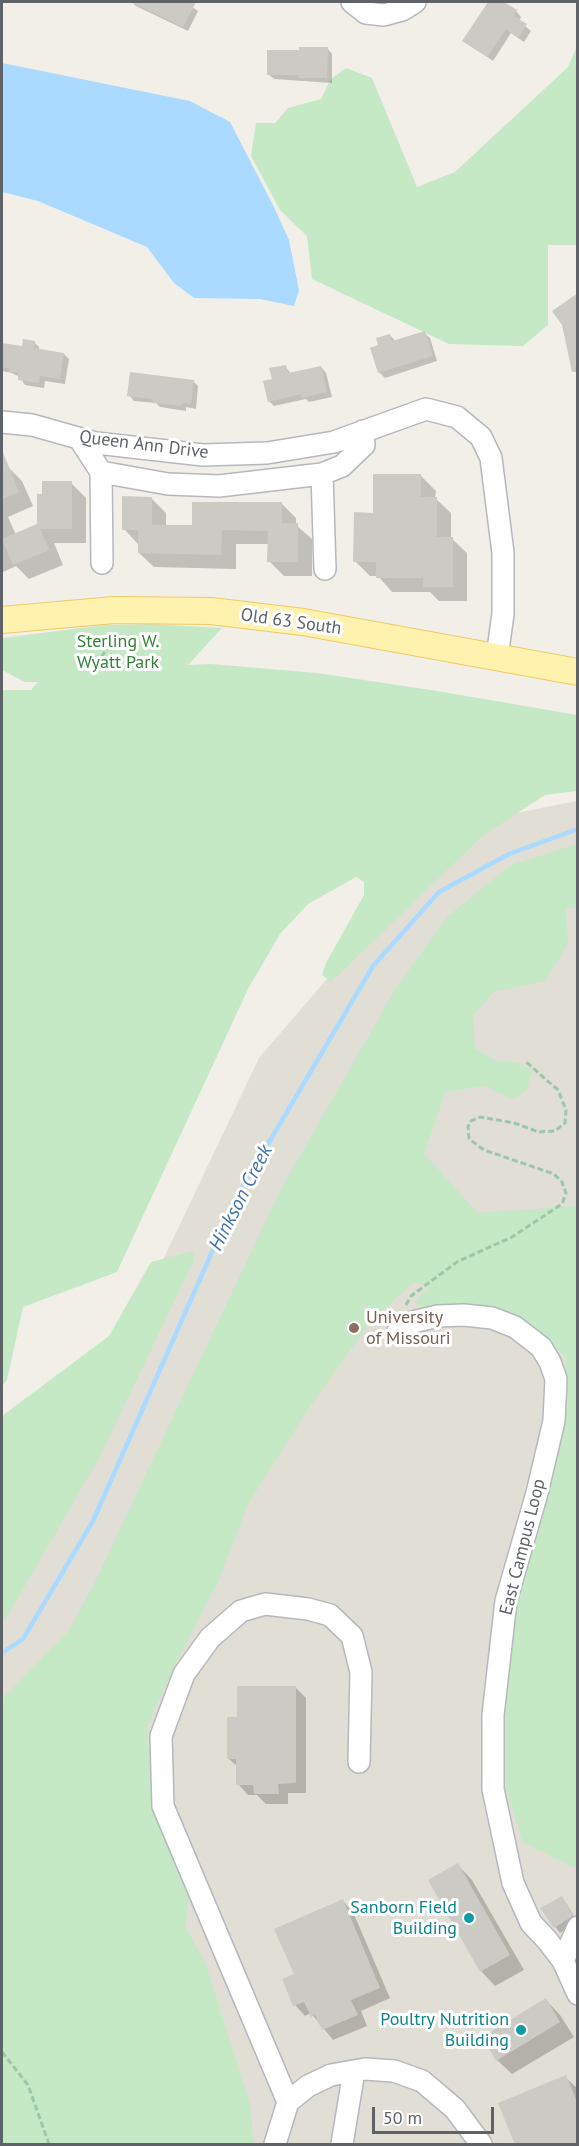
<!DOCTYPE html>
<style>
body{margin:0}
#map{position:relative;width:579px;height:2146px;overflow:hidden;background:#f1efe8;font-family:"PT Sans",sans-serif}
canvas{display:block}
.frame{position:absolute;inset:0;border:3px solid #5f6368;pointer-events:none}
.scale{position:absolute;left:372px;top:2107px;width:122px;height:27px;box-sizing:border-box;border:3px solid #5f6368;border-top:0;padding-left:8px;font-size:18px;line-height:21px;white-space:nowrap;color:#5f6368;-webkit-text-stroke:4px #fff;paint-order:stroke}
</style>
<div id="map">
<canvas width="579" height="2146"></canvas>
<div class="frame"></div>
<div class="scale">50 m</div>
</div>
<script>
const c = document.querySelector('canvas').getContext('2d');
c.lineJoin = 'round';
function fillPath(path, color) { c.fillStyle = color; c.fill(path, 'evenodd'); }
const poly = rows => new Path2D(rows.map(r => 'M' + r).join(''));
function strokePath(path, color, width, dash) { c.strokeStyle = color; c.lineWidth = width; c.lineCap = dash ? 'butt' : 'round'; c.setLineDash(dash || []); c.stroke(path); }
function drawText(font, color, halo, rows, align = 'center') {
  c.font = font + ' "PT Sans",sans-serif'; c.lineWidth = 6; c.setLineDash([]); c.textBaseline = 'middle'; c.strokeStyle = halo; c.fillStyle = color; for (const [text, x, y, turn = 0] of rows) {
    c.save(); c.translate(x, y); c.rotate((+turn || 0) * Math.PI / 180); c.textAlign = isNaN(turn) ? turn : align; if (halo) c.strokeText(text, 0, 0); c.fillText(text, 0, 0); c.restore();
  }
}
const education = poly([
 [577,801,577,2144,2,2144,2,1599,259,1058,460,824]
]);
const green = poly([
 [577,46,577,245,548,245,548,325,523,346,449,344,312,279,307,236,280,210,251,156,256,123,275,123,288,108,321,99,331,79,346,68,372,78,417,187,455,172,568,67],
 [150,624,222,628,188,665,211,664,317,673,437,691,577,715,577,791,545,795,482,836,331,982,322,975,326,963,364,895,364,882,356,877,308,904,280,934,248,989,117,1272,23,1307,7,1380,2,1386,2,690,31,690,38,682,25,682,2,670,2,638,105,625],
 [577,844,577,909,566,907,568,943,545,981,493,992,473,1016,475,1048,496,1061,520,1063,532,1071,527,1089,513,1099,484,1086,445,1092,424,1154,478,1213,577,1206,577,1869,523,1842,499,1765,510,1603,563,1417,566,1358,537,1328,481,1308,424,1308,414,1302,431,1285,413,1283,371,1321,306,1412,248,1504,219,1580,175,1664,147,1727,153,1798,189,1893,185,1927,205,1962,249,2101,254,2144,2,2144,2,1699,68,1632,96,1580,280,1191,395,990,447,917,511,865],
 [194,1251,193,1262,99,1458,5,1620,2,1622,2,1416,109,1336,151,1262]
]);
const water = poly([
 [2,63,190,101,230,122,274,207,289,240,299,290,294,306,260,299,194,298,174,283,147,247,38,201,2,192]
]);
const shadow = poly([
 [132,2,185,2,198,11,188,31,136,6],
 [489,2,501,2,516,11,521,17,519,21,531,31,524,42,511,33,493,61,464,40],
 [327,48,332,54,332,83,274,79,268,74,300,52],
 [424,333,430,338,437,361,385,378,380,373,372,349,380,346,390,335,395,341],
 [34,342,39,347,39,350,64,354,69,359,65,384,45,381,44,388,25,385,20,377,12,373,2,371,2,345,23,348],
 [285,366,291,374,321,367,326,373,332,397,309,402,306,399,274,406,269,401,273,380],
 [193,381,198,386,196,409,186,407,186,411,160,407,156,403,134,401,129,395],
 [7,466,22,481,33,506,8,517,16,535,39,525,71,483,86,498,86,543,54,543,63,565,29,579,16,566,3,572,2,570,2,469],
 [421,476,436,491,435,498,451,513,451,538,467,553,467,601,439,601,430,592,392,592,378,576,370,576,355,561,374,514],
 [151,498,166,513,166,527,193,527,281,503,296,518,296,525,312,539,312,576,284,576,269,561,269,544,236,544,236,569,154,567,139,553,139,545,124,529],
 [295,1687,306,1698,306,1793,288,1793,288,1804,266,1804,257,1795,248,1795,238,1784,238,1767,229,1759,239,1719],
 [458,1865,472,1880,524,1970,495,1986,481,1971],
 [561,1897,566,1903,577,1921,560,1933,542,1909],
 [343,1901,353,1912,390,1998,361,2011,367,2026,333,2040,311,2013,305,2016,295,2005,296,1975],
 [546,2000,560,2015,574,2037,512,2074,497,2060],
 [565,2077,578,2089,578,2144]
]);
const stream = poly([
 [2,1653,23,1639,93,1521,235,1200,373,966,439,892,509,854,578,829]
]);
const building = poly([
 [131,2,196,2,183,27],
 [488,2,504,2,517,10,514,16,527,24,518,38,506,29,487,57,462,41],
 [299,47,328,47,327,78,299,78,299,75,267,75,267,50,299,50],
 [578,293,578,372,572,372,562,325,552,311],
 [425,331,433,356,378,373,370,348,378,345,376,338,390,334,392,341],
 [23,339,35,341,34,348,64,353,60,379,40,376,39,383,18,380,18,373,9,372,10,369,2,367,2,343,22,346],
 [286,365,288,373,321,366,327,392,302,398,301,394,268,402,263,381,272,379,269,368],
 [130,372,194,380,191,404,182,403,181,406,153,403,153,399,127,396],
 [2,450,19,492,2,499],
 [373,474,421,474,421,497,437,497,437,537,453,537,453,587,423,587,423,578,376,578,376,562,353,562,354,512,373,513],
 [42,481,72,481,72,529,40,529,49,550,13,565,2,539,37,524,37,494,42,494],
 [122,496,152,497,152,525,192,525,192,502,282,502,282,523,298,523,298,562,267,562,268,531,222,530,221,555,138,553,138,530,122,530],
 [237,1686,296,1686,296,1783,278,1784,279,1794,254,1794,253,1785,236,1785,236,1759,227,1759,227,1717,237,1717],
 [458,1863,510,1955,480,1972,428,1880],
 [562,1896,573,1916,554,1928,540,1908],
 [343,1899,380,1988,351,2000,358,2015,322,2030,315,2015,311,2017,304,2002,293,2006,282,1979,294,1974,274,1929],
 [546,1998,560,2022,496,2061,482,2037],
 [566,2075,578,2104,578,2145,515,2145,498,2103]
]);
const path = poly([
 [88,666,91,659,102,656,107,649],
 [406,1305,411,1296,457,1262,512,1237,562,1204,566,1193,562,1182,554,1174,484,1150,469,1139,468,1127,471,1121,480,1117,514,1123,539,1132,555,1131,565,1123,566,1110,558,1090,525,1061],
 [2,2052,28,2085,49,2144]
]);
const minor = poly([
 [352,2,366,13,384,15,402,10,415,2],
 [2,422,32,425,96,443,203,455,267,453,334,442,426,409,457,417,481,437,491,458,503,553,503,614,497,657],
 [79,438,101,472,168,484,219,486,322,474,342,466,364,445,363,431],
 [101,472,102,563],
 [322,474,325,569],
 [398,1331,413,1322,438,1316,464,1315,492,1318,515,1327,541,1347,550,1362,556,1379,554,1421,537,1493,506,1601,493,1715,493,1789,513,1883,531,1923,547,1940,563,1961,578,1994],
 [563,1961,578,1927],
 [288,2102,163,1806,161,1736,184,1674,210,1638,241,1611,265,1604,308,1609,330,1615,352,1636,361,1672,359,1762],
 [275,2144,288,2102,308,2086,331,2075,365,2069,394,2071,422,2081,455,2109,481,2144],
 [342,2144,354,2071]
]);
const major = poly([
 [2,620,114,610,211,611,303,622,578,672]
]);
const markers = [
 [354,1328,6,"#8d6e63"],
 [469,1918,6,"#0f9aa8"],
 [521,2030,6,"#0f9aa8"]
];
const streetNames = [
 ["Queen Ann Drive",144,445,7],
 ["Old 63 South",291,622,8],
 ["East Campus Loop",523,1547,-76]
];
const parkNames = [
 ["Sterling W.",118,642],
 ["Wyatt Park",118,663]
];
const educationNames = [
 ["University",366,1318],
 ["of Missouri",366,1339]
];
const cultureNames = [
 ["Sanborn Field",457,1908],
 ["Building",457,1929],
 ["Poultry Nutrition",509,2020],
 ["Building",509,2041]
];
const waterNames = [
 ["Hinkson Creek",241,1198,-63]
];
fillPath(education, '#e1ded6');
fillPath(green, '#c5e8c5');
fillPath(water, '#aadaff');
fillPath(shadow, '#0003');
strokePath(stream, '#aadaff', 4.5);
fillPath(building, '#cccac5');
strokePath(minor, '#b5b8bc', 24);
strokePath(major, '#f2c960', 28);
strokePath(path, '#9cc7a9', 3, [6, 3]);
strokePath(minor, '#fff', 21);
strokePath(major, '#fff2af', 26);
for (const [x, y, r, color] of markers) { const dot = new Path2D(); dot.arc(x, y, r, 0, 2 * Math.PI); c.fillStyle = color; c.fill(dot); strokePath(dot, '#fff', 2); }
drawText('18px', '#5f6368', '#fff', streetNames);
drawText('18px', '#348238', '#fff', parkNames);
drawText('18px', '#785e54', '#fff', educationNames, 'left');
drawText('18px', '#0d838f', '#fff', cultureNames, 'right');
drawText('italic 20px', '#4174aa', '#fff', waterNames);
</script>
